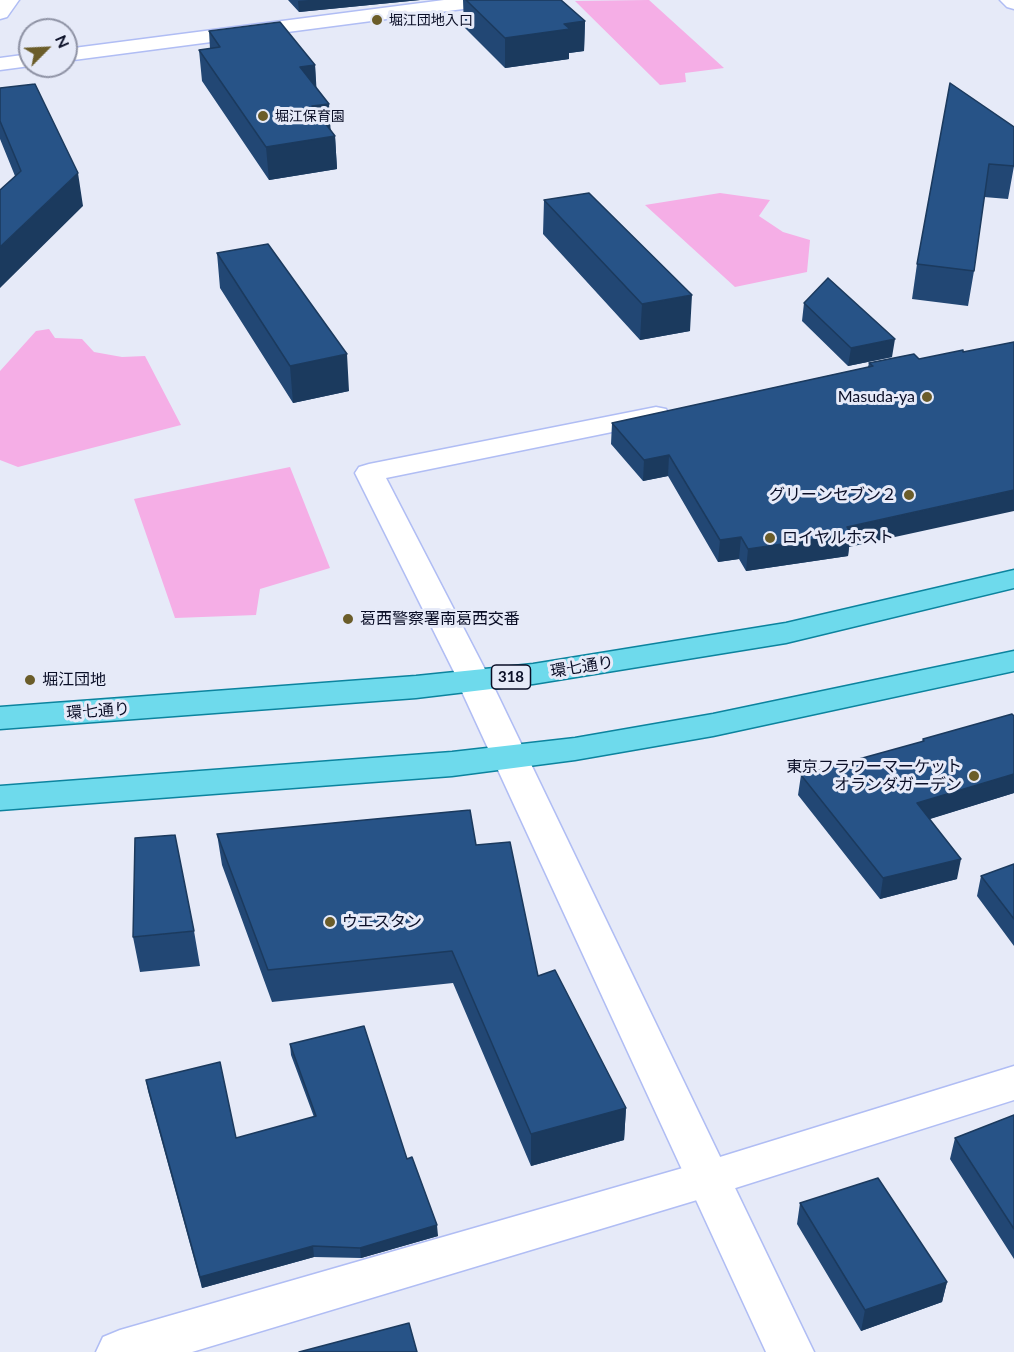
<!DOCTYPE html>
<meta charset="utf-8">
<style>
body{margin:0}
#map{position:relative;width:1014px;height:1352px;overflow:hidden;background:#e6eaf8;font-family:Lato,sans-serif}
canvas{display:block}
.north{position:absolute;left:18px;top:18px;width:60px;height:60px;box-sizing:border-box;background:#e6eaf8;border:2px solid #8e92a4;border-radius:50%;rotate:66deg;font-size:16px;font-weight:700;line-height:24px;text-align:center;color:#0a0e26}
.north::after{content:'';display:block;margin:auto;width:21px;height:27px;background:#6b5d2a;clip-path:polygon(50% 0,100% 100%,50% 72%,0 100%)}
</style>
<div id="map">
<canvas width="1014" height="1352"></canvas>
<div class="north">N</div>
</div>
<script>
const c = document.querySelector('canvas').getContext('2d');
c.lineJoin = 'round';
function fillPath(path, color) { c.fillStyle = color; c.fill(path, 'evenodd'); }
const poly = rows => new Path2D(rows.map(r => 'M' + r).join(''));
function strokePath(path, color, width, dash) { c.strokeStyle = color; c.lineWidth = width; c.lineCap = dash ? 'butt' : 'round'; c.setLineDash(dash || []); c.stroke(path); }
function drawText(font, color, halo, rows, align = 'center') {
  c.font = font + ' Lato,"Noto Sans JP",sans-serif'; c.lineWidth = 6; c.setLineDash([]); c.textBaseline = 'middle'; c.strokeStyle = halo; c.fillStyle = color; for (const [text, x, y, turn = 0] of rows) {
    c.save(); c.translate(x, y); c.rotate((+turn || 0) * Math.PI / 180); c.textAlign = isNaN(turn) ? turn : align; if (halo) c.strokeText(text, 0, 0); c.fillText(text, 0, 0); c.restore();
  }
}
const green = poly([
 [648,0,649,0,724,68,685,73,686,82,660,85,575,1],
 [720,193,770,200,759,216,783,232,810,240,807,272,735,287,645,205],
 [49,329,55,338,82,339,94,352,122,357,145,356,181,425,18,467,0,460,0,371,36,331],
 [290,467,330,568,260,589,256,615,175,618,134,499]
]);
const minor = poly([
 [1000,0,1014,0,1014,9,1007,7,1000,0],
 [656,407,666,409,670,415,666,421,386,478,491,681,486,688,474,691,462,688,355,473,359,467,369,464,656,407],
 [1014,1066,1014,1100,707,1197,192,1352,96,1352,103,1337,120,1330,707,1161,1014,1066]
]);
const tertiary = poly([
 [19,0,7,17,0,19,0,0,19,0],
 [444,0,495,0,486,6,66,61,66,49,444,0],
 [30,54,30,66,0,70,0,58,30,54],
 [474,671,486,674,491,681,814,1352,766,1352,457,681,462,674,474,671]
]);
const primary = poly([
 [1014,570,1014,588,786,643,533,684,416,698,0,729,0,707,416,676,533,664,786,623,1014,570],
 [1014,651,1014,671,713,736,575,760,452,776,0,810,0,786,452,752,575,738,713,714,1014,651]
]);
const wall = poly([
 [288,0,420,0,299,12],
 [463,0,561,0,585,21,584,51,569,53,569,59,505,68,464,27],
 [209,31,315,65,316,88,331,131,335,136,337,169,269,180,202,81,199,50,210,49],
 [950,83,1014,166,1008,199,984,197,974,271,968,306,912,299,917,264],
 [0,88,83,206,15,176,0,139],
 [544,200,690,331,640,340,543,234],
 [217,253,349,391,293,403,220,288],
 [804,303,892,357,848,366,802,321],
 [914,354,849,547,848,556,746,571,739,559,718,562,668,476,643,481,611,444,612,423,868,367,869,363],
 [1014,716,1014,793,929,819,957,879,880,899,798,795,801,775,922,742,923,739],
 [217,834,476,845,538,976,626,1108,624,1140,531,1166,453,983,272,1002,222,865],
 [1014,864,1014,946,977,896,981,876],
 [194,931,200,966,140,972,133,937],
 [290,1044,407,1159,438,1236,361,1258,314,1257,202,1288,148,1091,146,1080,236,1138,314,1117,291,1055],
 [1014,1115,1014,1259,950,1159,955,1138],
 [800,1203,947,1282,942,1302,861,1331,797,1224]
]);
const shadedWall = poly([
 [309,0,420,0,299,12,298,1],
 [585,21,584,51,569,53,569,59,505,68,505,38,564,24],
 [315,65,317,96,300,67],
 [329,104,331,136,312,106],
 [335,136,337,169,269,180,266,147],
 [78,173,83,206,0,288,0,247],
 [692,295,690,331,640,340,642,304],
 [895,339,892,357,848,366,851,348],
 [347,354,349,391,293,403,290,366],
 [669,455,668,476,643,481,644,460],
 [1014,490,1014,511,849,547,848,556,746,571,748,549],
 [741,537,739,559,718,562,720,540],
 [1014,774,1014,793,914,824,917,803],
 [961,859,957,879,880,899,883,878],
 [626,1108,624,1140,531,1166,531,1134],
 [437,1225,438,1236,361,1258,360,1248],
 [313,1246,314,1257,202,1288,200,1277],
 [947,1282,942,1302,861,1331,865,1310]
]);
const building = poly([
 [466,0,561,0,585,21,564,24,570,29,505,38,466,0],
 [280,22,315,65,300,67,329,104,312,106,335,136,266,147,199,50,220,47,209,31,280,22],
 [950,83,1014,127,1014,166,989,164,974,271,917,264,950,83],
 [35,84,78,173,0,247,0,190,21,171,0,121,0,88,35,84],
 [589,193,692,295,642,304,544,200,589,193],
 [268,244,347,354,290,366,217,253,268,244],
 [828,278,895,339,851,348,804,303,828,278],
 [1014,342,1014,490,847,527,851,534,748,549,741,537,720,540,669,455,644,460,612,423,873,366,869,363,914,354,919,359,963,350,963,352,1014,342],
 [1012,714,1014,716,1014,774,917,803,961,859,883,878,801,775,924,741,923,739,1012,714],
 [470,810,476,845,510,842,538,976,555,970,626,1108,531,1134,452,951,268,970,217,834,470,810],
 [175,835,194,931,133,937,135,838,175,835],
 [1014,864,1014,919,981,876,1014,864],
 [364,1026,407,1159,412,1157,437,1225,360,1248,313,1246,200,1277,146,1080,220,1062,236,1138,316,1116,290,1044,364,1026],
 [1014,1115,1014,1229,955,1138,1014,1115],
 [878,1178,947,1282,865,1310,800,1203,878,1178],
 [409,1323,417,1352,299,1352,409,1323]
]);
const markers = [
 [377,20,6,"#6b5d2a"],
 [263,116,6,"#6b5d2a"],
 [927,397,6,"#6b5d2a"],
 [909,495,6,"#6b5d2a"],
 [770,538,6,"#6b5d2a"],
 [348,619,6,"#6b5d2a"],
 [30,680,6,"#6b5d2a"],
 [974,776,6,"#6b5d2a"],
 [330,922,6,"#6b5d2a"]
];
const farPoinames = [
 ["堀江団地入口",389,20],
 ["堀江保育園",275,116]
];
const shields = [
 [511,677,39]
];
const shieldNames = [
 ["318",511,677]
];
const poiNames = [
 ["Masuda-ya",915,397,"right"],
 ["グリーンセブン２",897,495,"right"],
 ["ロイヤルホスト",782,538],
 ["葛西警察署南葛西交番",360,619],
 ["堀江団地",42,680],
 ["東京フラワーマーケット",962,767,"right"],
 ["オランダガーデン",962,785,"right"],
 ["ウエスタン",342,922]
];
const streetNames = [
 ["環七通り",582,667,-9],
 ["環七通り",98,711,-4]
];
fillPath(green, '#f5aee6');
strokePath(minor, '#b0bdf4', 3);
strokePath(tertiary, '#b0bdf4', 3);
strokePath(primary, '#0c839e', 3);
fillPath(minor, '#fff');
fillPath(tertiary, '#fff');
fillPath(primary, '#6edaec');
fillPath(wall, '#224774');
fillPath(shadedWall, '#1b3a5e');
fillPath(building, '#275387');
strokePath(building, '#1b3a5e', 1.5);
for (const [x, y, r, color] of markers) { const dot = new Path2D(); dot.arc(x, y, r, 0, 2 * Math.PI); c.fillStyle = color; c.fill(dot); strokePath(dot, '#e6eaf8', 2); }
drawText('14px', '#0a0e26', '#e6eaf8', farPoinames, 'left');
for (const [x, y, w] of shields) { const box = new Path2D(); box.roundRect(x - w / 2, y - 12, w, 24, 4.5); c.fillStyle = '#e6eaf8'; c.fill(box); strokePath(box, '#0a0e26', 1.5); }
drawText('bold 15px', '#0a0e26', null, shieldNames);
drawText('16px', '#0a0e26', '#e6eaf8', poiNames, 'left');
drawText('16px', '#0a0e26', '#e6eaf8', streetNames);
</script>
